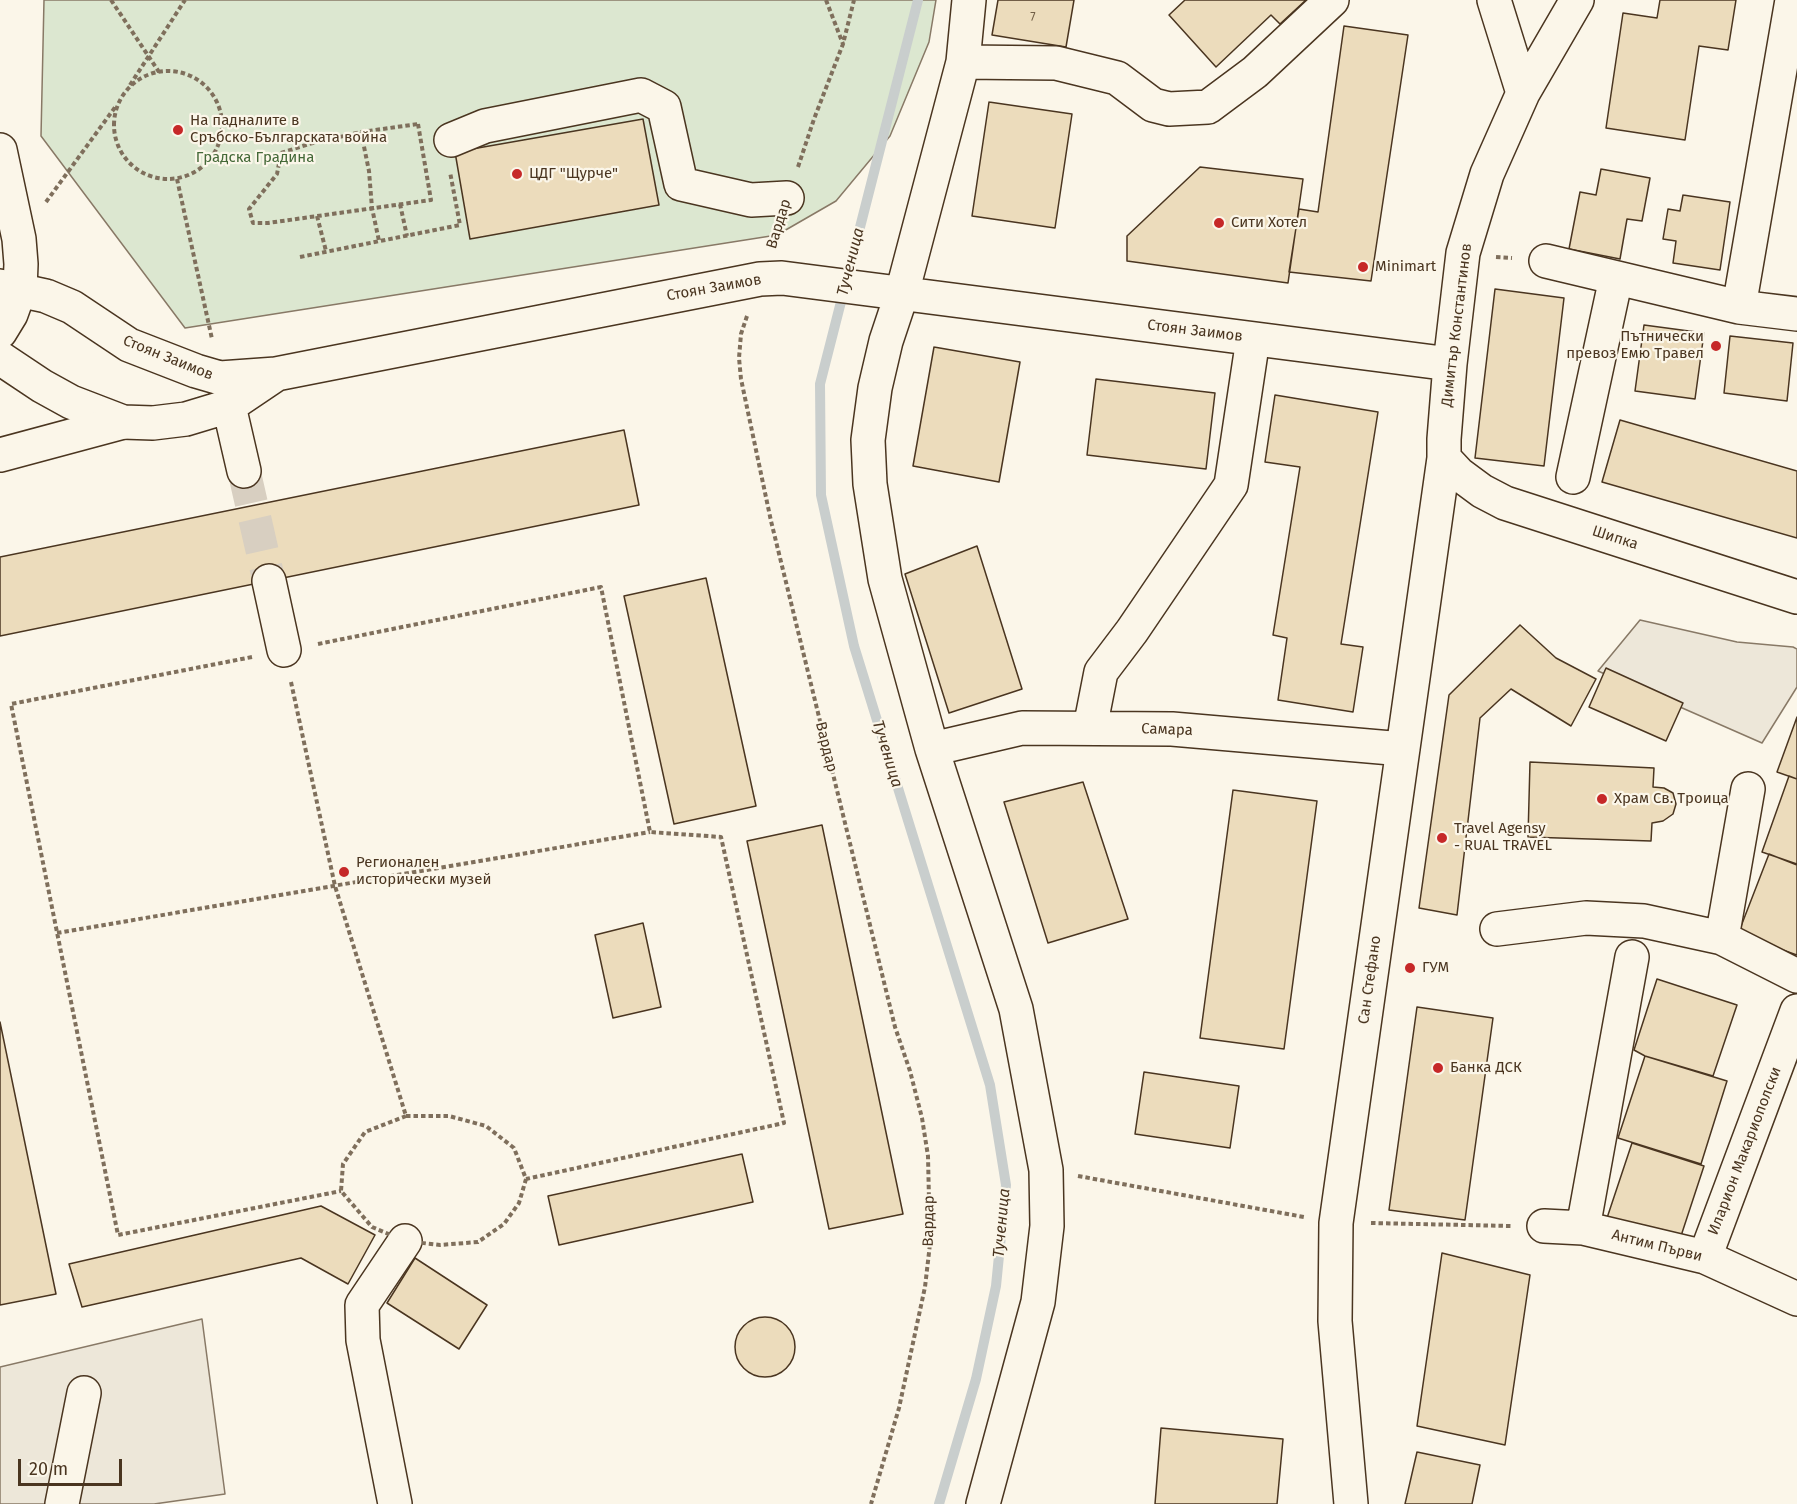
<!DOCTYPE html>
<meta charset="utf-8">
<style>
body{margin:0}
#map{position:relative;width:1797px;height:1504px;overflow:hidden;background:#fbf6e9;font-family:"Fira Sans",sans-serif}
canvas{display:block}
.scale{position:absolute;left:18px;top:1459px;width:104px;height:27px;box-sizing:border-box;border:3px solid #4a3520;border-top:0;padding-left:8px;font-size:18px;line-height:21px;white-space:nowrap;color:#4a3520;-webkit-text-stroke:4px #fbf6e9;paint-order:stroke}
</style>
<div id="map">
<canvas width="1797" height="1504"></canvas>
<div class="scale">20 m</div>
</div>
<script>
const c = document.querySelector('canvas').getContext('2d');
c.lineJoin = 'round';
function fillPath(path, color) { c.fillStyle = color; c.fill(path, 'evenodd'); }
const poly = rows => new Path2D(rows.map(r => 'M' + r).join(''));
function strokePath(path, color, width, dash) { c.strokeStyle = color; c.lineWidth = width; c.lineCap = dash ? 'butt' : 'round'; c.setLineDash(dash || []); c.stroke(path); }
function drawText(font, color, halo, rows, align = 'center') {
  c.font = font + ' "Fira Sans",sans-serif'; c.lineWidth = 4.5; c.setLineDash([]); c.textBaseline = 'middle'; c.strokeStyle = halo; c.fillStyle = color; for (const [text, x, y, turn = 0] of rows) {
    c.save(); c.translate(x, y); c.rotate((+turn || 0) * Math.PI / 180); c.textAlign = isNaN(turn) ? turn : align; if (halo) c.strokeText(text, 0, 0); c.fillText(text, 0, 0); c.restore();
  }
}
const green = poly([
 [44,0,936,0,929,42,890,136,836,201,777,235,185,328,41,136,44,0]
]);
const parking = poly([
 [1640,620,1737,642,1793,647,1797,649,1797,687,1762,743,1598,671,1640,620],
 [202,1319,225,1494,154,1504,0,1504,0,1367,202,1319]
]);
const stream = poly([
 [918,0,820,384,821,495,854,646,990,1085,1006,1185,996,1286,976,1379,939,1504]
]);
const building = poly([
 [998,0,1074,0,1066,47,992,35,998,0],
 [1185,0,1306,0,1280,24,1271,15,1216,67,1169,15,1185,0],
 [1660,0,1736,0,1728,50,1699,46,1685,140,1606,128,1623,13,1657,18,1660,0],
 [1344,26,1408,35,1371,281,1289,272,1299,209,1318,212,1344,26],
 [989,102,1072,114,1055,228,972,216,989,102],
 [643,119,659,205,470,239,455,152,643,119],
 [1200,167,1303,179,1288,283,1127,261,1127,236,1200,167],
 [1601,169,1650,178,1642,221,1627,219,1620,259,1569,249,1580,192,1596,195,1601,169],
 [1683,195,1730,202,1720,270,1673,263,1676,241,1663,239,1668,209,1680,211,1683,195],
 [1495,289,1564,298,1544,466,1475,458,1495,289],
 [1644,325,1704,333,1695,399,1635,391,1644,325],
 [1730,336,1793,343,1787,401,1724,393,1730,336],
 [934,347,1020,362,999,482,913,466,934,347],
 [1096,379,1215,393,1206,469,1087,455,1096,379],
 [1275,395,1378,412,1341,644,1363,647,1353,712,1278,700,1287,638,1273,635,1300,467,1265,462,1275,395],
 [1620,420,1797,471,1797,538,1602,482,1620,420],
 [624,430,639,505,0,636,0,557,624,430],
 [977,546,1022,689,949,713,905,574,977,546],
 [706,578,756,806,674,824,624,596,706,578],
 [1520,625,1556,658,1596,679,1571,726,1511,689,1480,718,1457,915,1419,908,1449,695,1520,625],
 [1606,668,1683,703,1666,741,1589,707,1606,668],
 [1797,717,1797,779,1777,772,1797,717],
 [1530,762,1654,768,1653,787,1664,788,1673,793,1676,804,1673,814,1663,821,1652,823,1651,841,1528,837,1530,762],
 [1789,776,1797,779,1797,864,1762,852,1789,776],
 [1083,782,1128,919,1048,943,1004,802,1083,782],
 [1233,790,1317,801,1284,1049,1200,1038,1233,790],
 [822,825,903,1214,829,1229,747,841,822,825],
 [1769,854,1797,865,1797,955,1738,934,1769,854],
 [643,923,661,1007,613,1018,595,935,643,923],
 [1657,979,1737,1005,1713,1076,1645,1056,1634,1050,1657,979],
 [1417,1007,1493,1018,1465,1220,1389,1210,1417,1007],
 [0,1022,56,1294,0,1305,0,1022],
 [1645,1056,1727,1081,1701,1164,1618,1138,1645,1056],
 [1144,1072,1239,1086,1230,1148,1135,1134,1144,1072],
 [1632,1143,1704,1166,1679,1242,1607,1218,1632,1143],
 [742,1154,753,1202,559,1245,548,1196,742,1154],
 [321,1206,375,1235,348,1284,301,1258,82,1307,69,1264,321,1206],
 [1442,1253,1530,1275,1505,1445,1417,1426,1442,1253],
 [415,1258,487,1305,459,1349,387,1303,415,1258],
 '735 1347a30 30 0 1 1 60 0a30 30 0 1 1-60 0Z',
 [1161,1428,1283,1439,1277,1504,1155,1504,1161,1428],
 [1417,1452,1480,1465,1472,1504,1405,1504,1417,1452]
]);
const minorTunnel = poly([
 [244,471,269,581]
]);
const path = poly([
 [111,0,159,72],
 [826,0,843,44],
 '114 125a54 54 0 1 1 108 0a54 54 0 1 1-108 0Z',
 [130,85,185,0],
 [418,124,431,200,268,223,253,223,249,209,277,174,281,153,309,144,361,132,418,124],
 [361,132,369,171,372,208,379,241],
 [798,167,814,119,843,44,854,0],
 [177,179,212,339],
 [46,202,116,106],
 [400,204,407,236],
 [317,216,326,251],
 [300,257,460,225,450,172],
 [1496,257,1512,258],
 [747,316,741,334,739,358,741,379,771,521,895,1027,910,1071,922,1118,928,1156,930,1244,925,1287,899,1408,871,1504],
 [318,644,601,587,650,832,721,837,784,1123,526,1179],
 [252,657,11,704,118,1235,341,1191],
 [291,682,335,886,406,1116],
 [57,933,650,832],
 [406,1116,449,1116,486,1126,514,1148,526,1179,519,1203,504,1224,478,1242,440,1245,405,1241,372,1227,341,1191,343,1164,365,1132,406,1116],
 [1078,1176,1304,1217],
 [1371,1223,1511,1226]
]);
const minor = poly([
 [969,0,963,62,902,293,886,341,875,388,868,440,870,484,885,579,932,749,1016,1009,1046,1170,1047,1226,1038,1302,983,1504],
 [1494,0,1523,93],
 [1792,0,1739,307,1797,314],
 [963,62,1056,63,1117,78,1153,105,1169,109,1208,107,1255,72,1332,0],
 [451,140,485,126,641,95,664,107,681,184,751,200,787,198],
 [1546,261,1739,307],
 [0,286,46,296,72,307,129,345,196,371,220,378,276,374,760,279,782,278,1450,364],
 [0,358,42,386,71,402,123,422,153,423,186,419,229,406,275,375],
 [229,406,244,471],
 [1444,458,1459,474,1482,491,1505,503,1797,597],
 [1573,477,1616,278],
 [269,581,284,650],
 [1090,728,1101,672,1132,631,1231,485,1253,339],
 [932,749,1022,728,1172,729,1403,749],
 [1748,789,1722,938,1797,976],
 [1497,929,1586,918,1644,921,1722,938],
 [1544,1226,1583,1228,1705,1257,1797,1299],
 [1583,1228,1632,957],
 [1705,1257,1797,1011],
 [62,1504,84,1393],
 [395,1504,363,1340,362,1305,405,1241],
 [1351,1504,1335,1321,1336,1223,1444,458,1444,439,1450,364,1463,253,1487,174,1523,93,1577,0]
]);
const major = poly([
 [0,150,19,239,21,264,20,289,11,314,0,332],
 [0,455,123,422]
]);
const markers = [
 [178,130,6,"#c62828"],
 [517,174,6,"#c62828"],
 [1219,223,6,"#c62828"],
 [1363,267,6,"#c62828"],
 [1716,346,6,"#c62828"],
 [1602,799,6,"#c62828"],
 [1442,838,6,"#c62828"],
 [344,872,6,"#c62828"],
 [1410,968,6,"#c62828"],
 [1438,1068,6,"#c62828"]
];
const numberNames = [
 ["7",1033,18]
];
const poiNames = [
 ["На падналите в",190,121],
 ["Сръбско-Българската война",190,138],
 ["ЦДГ \"Щурче\"",529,174],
 ["Сити Хотел",1231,223],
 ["Minimart",1375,267],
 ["Пътнически",1704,337,"right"],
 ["превоз Емю Травел",1704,354,"right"],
 ["Храм Св. Троица",1614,799],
 ["Travel Agensy",1454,829],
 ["- RUAL TRAVEL",1454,846],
 ["Регионален",356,863],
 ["исторически музей",356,880],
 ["ГУМ",1422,968],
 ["Банка ДСК",1450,1068]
];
const parkNames = [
 ["Градска Градина",255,158]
];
const streetNames = [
 ["Вардар",779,224,-73],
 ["Стоян Заимов",714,288,-10],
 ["Димитър Константинов",1457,325,-83],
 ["Стоян Заимов",1195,331,7],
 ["Стоян Заимов",168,358,22],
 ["Шипка",1615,538,18],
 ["Самара",1167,730,2],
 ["Вардар",826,747,76],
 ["Сан Стефано",1370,980,-82],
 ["Иларион Макариополски",1745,1151,-69],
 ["Вардар",929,1221,-89],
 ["Антим Първи",1657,1246,14]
];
const waterNames = [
 ["Тученица",851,262,-76],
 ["Тученица",887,754,73],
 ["Тученица",1002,1223,-85]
];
fillPath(green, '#dce7d0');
strokePath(green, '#887966', 1.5);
fillPath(parking, '#ede7d9');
strokePath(parking, '#887966', 1.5);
strokePath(stream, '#c9cecd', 10);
fillPath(building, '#ecdcbc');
strokePath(building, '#4a3520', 1.5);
strokePath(minorTunnel, '#d8cfc1', 33, [33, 16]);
strokePath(minor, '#4a3520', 36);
strokePath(major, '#4a3520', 36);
strokePath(path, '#7f6f5c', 4, [4.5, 3]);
strokePath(minor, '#fbf6e9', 33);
strokePath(major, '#fbf6e9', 33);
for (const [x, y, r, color] of markers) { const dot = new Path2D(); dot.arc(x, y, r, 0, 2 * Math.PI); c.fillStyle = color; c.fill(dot); strokePath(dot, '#fbf6e9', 2); }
drawText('12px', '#725f47', null, numberNames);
drawText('15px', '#4a3520', '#fbf6e9', poiNames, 'left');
drawText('15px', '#436837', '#fbf6e9', parkNames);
drawText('15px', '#4a3520', '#fbf6e9', streetNames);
drawText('italic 16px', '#4a3520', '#fbf6e9', waterNames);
</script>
